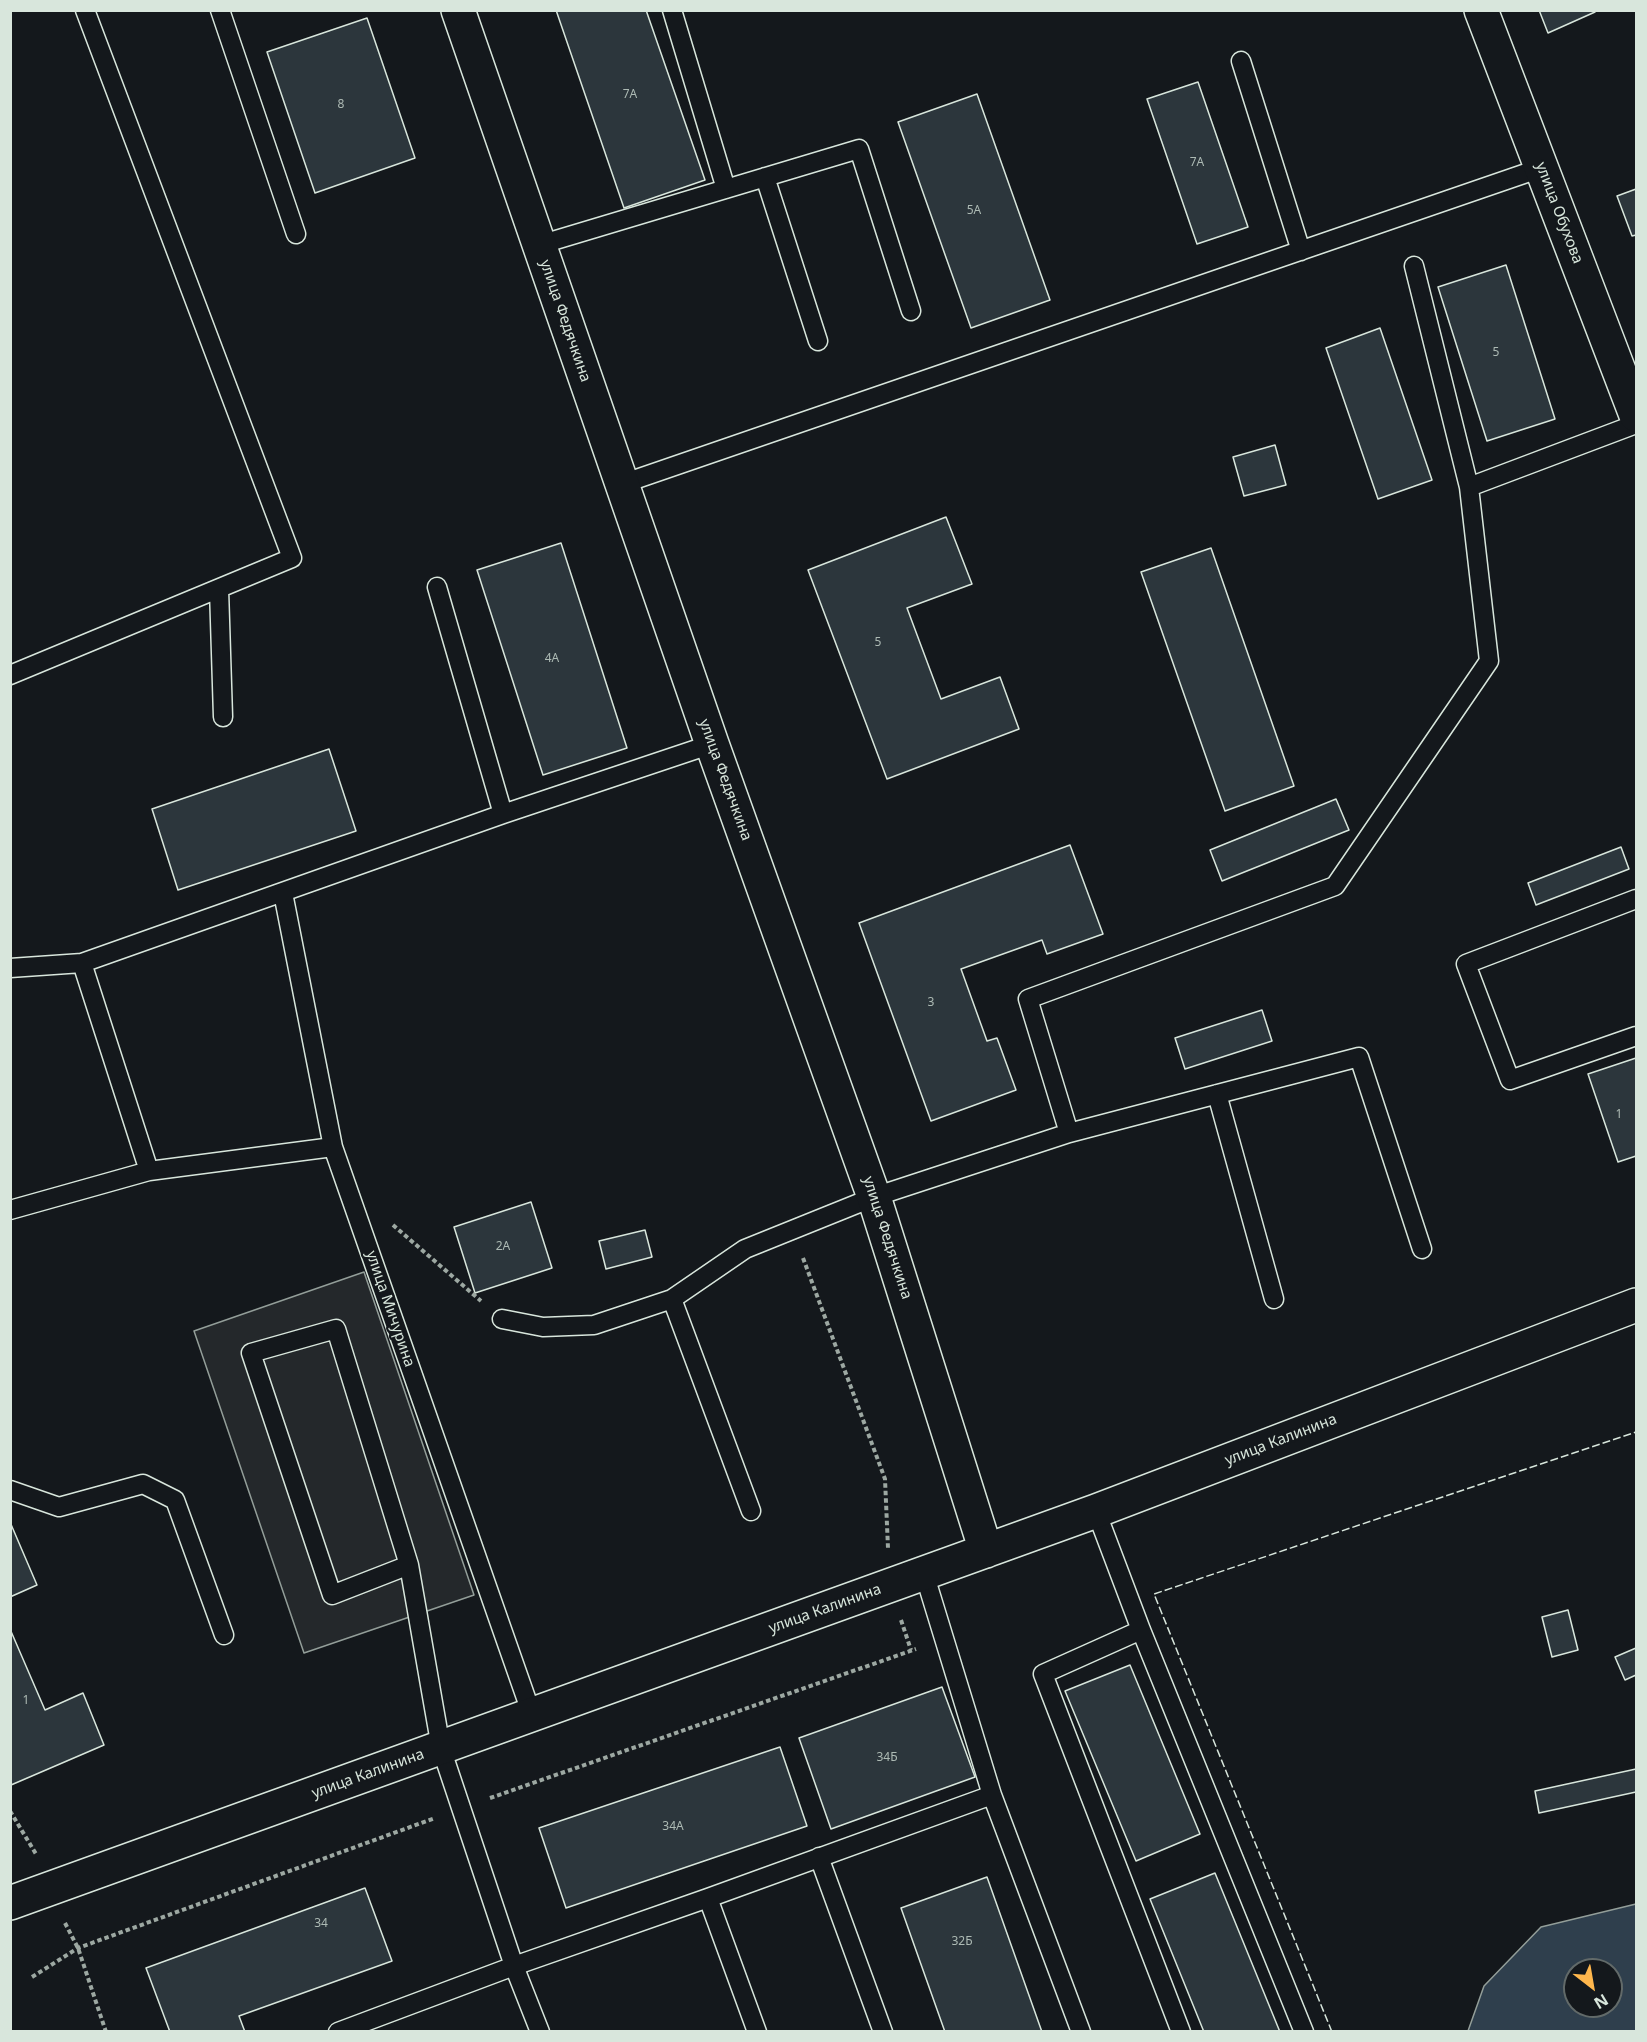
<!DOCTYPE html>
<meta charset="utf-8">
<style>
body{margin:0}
#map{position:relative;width:1647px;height:2042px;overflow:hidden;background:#14181c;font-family:"Noto Sans",sans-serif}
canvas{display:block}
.frame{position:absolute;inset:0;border:12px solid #d8e6dc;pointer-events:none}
.north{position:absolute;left:1563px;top:1958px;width:60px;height:60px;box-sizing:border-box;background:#14181c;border:2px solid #626a69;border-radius:50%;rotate:149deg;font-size:16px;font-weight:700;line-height:24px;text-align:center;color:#d8e6dc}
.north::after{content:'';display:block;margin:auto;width:21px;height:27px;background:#ffb74d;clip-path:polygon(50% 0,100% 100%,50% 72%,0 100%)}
</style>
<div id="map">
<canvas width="1647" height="2042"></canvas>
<div class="frame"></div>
<div class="north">N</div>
</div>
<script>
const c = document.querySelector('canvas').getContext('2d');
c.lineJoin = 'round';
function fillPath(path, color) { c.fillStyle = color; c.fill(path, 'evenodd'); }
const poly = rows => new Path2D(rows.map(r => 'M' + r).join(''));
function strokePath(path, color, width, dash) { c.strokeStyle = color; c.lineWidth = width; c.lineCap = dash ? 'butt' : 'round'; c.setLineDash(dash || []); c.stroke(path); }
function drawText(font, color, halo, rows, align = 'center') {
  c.font = font + ' "Noto Sans",sans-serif'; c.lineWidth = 4.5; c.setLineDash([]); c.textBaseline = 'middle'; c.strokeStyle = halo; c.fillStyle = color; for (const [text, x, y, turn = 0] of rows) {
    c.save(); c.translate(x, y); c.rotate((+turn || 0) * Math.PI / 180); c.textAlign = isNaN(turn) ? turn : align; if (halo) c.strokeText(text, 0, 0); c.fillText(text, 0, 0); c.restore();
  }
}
const parking = poly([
 [364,1272,474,1595,304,1653,194,1331,364,1272]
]);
const water = poly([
 [1636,1904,1636,2031,1468,2031,1484,1986,1541,1927,1636,1904],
 [1575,1970,1611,1970,1611,2006,1575,2006,1575,1970]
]);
const building = poly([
 [556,10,646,10,705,180,624,208,556,10],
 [1539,10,1594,10,1595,12,1548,33,1539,10],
 [367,18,415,158,315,193,267,52,367,18],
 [1198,82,1248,227,1197,244,1147,99,1198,82],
 [977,94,1050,300,971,328,898,122,977,94],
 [1636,189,1636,235,1632,236,1617,196,1636,189],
 [1506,265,1555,419,1487,441,1438,287,1506,265],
 [1380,328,1432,480,1378,499,1326,348,1380,328],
 [1275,445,1286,485,1244,496,1233,457,1275,445],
 [946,517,972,584,907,608,941,699,1000,677,1019,729,887,779,808,570,946,517],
 [561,543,627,748,543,775,477,570,561,543],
 [1211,548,1294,786,1225,811,1141,572,1211,548],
 [329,749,356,831,178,890,152,809,329,749],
 [1336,799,1349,830,1222,881,1210,850,1336,799],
 [1070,845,1103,934,1047,954,1042,940,961,969,987,1041,997,1038,1016,1090,931,1121,859,923,1070,845],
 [1621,847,1629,869,1536,905,1528,883,1621,847],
 [1262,1010,1272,1041,1185,1069,1175,1038,1262,1010],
 [1636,1058,1636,1156,1618,1162,1588,1074,1636,1058],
 [531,1202,552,1268,475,1293,454,1227,531,1202],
 [645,1230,652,1257,606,1269,599,1241,645,1230],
 [10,1522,37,1585,10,1597,10,1522],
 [1568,1610,1578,1650,1552,1657,1542,1617,1568,1610],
 [10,1629,45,1710,83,1693,104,1745,11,1785,10,1629],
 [1636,1648,1636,1675,1625,1680,1615,1657,1636,1648],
 [1130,1665,1200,1834,1136,1861,1065,1691,1130,1665],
 [942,1687,975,1777,831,1829,799,1738,942,1687],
 [780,1747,807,1826,566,1908,539,1828,780,1747],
 [1636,1769,1636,1792,1539,1813,1535,1791,1636,1769],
 [1215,1873,1280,2032,1204,2032,1150,1899,1215,1873],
 [987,1877,1042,2032,945,2032,901,1908,987,1877],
 [365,1888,392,1961,239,2016,245,2032,170,2032,146,1968,365,1888]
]);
const path = poly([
 [393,1225,481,1301],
 [803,1258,885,1479,888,1548],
 [901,1620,911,1650],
 [490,1798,916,1649],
 [10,1811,36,1854],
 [65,1923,78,1948,106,2032],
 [32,1977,78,1948,435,1818]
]);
const service = poly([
 [220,10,296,234],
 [672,10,726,189],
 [1241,61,1301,251],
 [765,177,818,341],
 [539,245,859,149,911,311],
 [1414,266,1469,487],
 [622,484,1541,168],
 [437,587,503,814],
 [219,589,223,717],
 [10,675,292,558,85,10],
 [283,893,333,1147,532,1715],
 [1636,899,1466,964,1510,1080,1636,1036],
 [82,963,149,1171],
 [10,968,82,963,503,814,712,744],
 [1217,1094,1274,1299],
 [1069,1133,1028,999,1335,886,1489,661,1469,487,1636,424],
 [10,1210,149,1171,333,1147],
 [502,1319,543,1327,594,1325,672,1299],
 [10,1490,59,1507,143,1484,175,1500,224,1635],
 [751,1511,672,1299,745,1249,874,1197,1069,1133,1359,1057,1422,1249],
 [1096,1511,1141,1630,1304,2032],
 [409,1565,332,1595,251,1353,336,1329,409,1565,441,1748,514,1966,540,2032],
 [1141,1630,1043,1674,1181,2032],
 [992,1795,1081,2032],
 [819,1857,883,2032],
 [708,1898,757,2032],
 [338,2032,514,1966,708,1898,992,1795,924,1573]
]);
const minor = poly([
 [1481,10,1636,415]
]);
const tertiary = poly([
 [458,10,712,744,874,1197,986,1551],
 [10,1903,1096,1511,1636,1305]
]);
const fence = poly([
 [1332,2032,1154,1594,1636,1432]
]);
const numberNames = [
 ["7А",630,95],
 ["8",341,105],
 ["7А",1197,163],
 ["5А",974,211],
 ["5",1496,353],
 ["5",878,643],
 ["4А",552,659],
 ["3",931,1003],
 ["1",1619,1115],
 ["2А",503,1247],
 ["1",26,1701],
 ["34Б",887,1758],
 ["34А",673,1827],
 ["34",321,1924],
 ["32Б",962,1942]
];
const streetNames = [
 ["улица Обухова",1559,213,69],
 ["улица Федячкина",565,321,71],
 ["улица Федячкина",725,780,70],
 ["улица Федячкина",887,1238,72],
 ["улица Мичурина",390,1309,71],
 ["улица Калинина",1281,1440,-21],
 ["улица Калинина",825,1609,-20],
 ["улица Калинина",368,1774,-20]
];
fillPath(parking, '#24282b');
strokePath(parking, '#939e99', 1.5);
fillPath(water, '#2f3f4d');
strokePath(water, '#939e99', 1.5);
fillPath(building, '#2c363c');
strokePath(building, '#d8e6dc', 1.5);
strokePath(service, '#d8e6dc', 21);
strokePath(minor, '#d8e6dc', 36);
strokePath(tertiary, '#d8e6dc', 36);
strokePath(path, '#9da8a2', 4, [4.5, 3]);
strokePath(service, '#14181c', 18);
strokePath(minor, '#14181c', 33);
strokePath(tertiary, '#14181c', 33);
strokePath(fence, '#d8e6dc', 1.5, [8, 3]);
drawText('12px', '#adbab4', null, numberNames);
drawText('15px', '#d8e6dc', '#14181c', streetNames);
</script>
